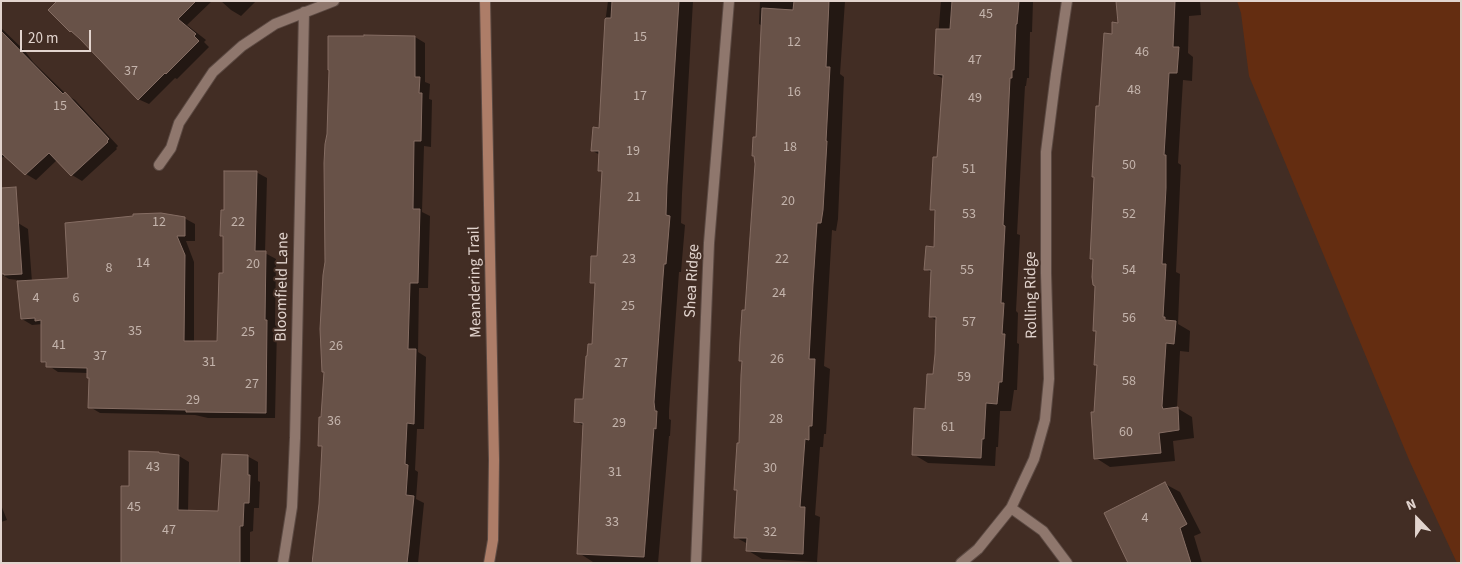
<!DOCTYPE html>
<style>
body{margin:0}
#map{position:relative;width:1462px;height:564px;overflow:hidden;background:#422d24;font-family:"Source Sans 3",sans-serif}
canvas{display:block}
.frame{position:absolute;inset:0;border:2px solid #e2d4ce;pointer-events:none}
.north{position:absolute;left:1392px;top:494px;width:50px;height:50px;-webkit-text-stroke:4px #422d24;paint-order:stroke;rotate:338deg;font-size:14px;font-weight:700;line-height:20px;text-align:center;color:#e2d4ce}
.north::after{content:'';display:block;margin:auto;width:18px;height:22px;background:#e2d4ce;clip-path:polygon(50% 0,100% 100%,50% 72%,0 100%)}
.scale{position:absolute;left:20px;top:30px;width:71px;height:22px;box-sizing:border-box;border:2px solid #e2d4ce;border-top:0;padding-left:6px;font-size:15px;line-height:18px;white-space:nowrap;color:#e2d4ce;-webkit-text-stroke:4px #422d24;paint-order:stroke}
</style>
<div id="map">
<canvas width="1462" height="564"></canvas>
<div class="frame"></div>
<div class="north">N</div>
<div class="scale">20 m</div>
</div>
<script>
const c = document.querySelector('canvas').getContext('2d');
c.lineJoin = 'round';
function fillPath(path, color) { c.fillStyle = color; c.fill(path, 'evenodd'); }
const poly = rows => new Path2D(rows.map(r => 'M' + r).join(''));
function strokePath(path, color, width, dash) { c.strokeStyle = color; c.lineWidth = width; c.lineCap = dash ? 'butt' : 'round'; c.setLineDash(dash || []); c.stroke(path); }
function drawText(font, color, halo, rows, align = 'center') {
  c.font = font + ' "Source Sans 3",sans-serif'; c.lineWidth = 4; c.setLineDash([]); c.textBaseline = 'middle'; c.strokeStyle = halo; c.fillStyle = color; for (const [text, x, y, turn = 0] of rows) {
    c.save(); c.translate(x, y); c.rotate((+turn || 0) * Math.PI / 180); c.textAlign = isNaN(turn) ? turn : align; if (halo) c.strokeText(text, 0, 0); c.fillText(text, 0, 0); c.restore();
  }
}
const green = poly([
 [1237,1,1461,1,1461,563,1457,563,1410,462,1249,76,1241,13]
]);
const shadow = poly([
 [59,1,212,1,187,25,206,40,204,42,209,47,177,79,175,78,149,104,138,99],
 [221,1,256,1,241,16,231,10],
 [608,1,693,1,682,194,681,223,685,225,681,272,679,272,678,286,669,411,669,419,671,420,670,436,669,436,658,563,593,562,579,553,584,426,575,421,584,401,593,345,596,285,592,282,599,257,603,173,600,170,600,155,593,151,600,129,605,32,604,31],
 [760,1,845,1,840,74,844,77,838,219,836,231,832,230,824,366,830,369,826,434,824,434,823,447,820,447,815,515,820,517,817,562,762,559,747,550,748,544,735,537,743,362,740,360,746,311,763,26,759,24],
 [941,1,1033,1,1032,32,1030,32,1029,78,1027,78,1026,86,1025,86,1017,234,1020,235,1016,311,1018,313,1017,343,1019,344,1017,390,1014,390,1011,411,1000,411,998,447,996,447,995,466,928,463,913,454,926,410,934,376,937,321,930,316,932,273,926,269,935,248,936,212,931,209,939,158,944,79,935,74],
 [1117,1,1200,1,1201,15,1189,16,1188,53,1193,57,1192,81,1183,80,1178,163,1181,165,1176,272,1180,274,1178,324,1190,331,1189,352,1180,351,1177,408,1192,417,1194,438,1173,441,1175,461,1110,467,1096,458,1095,413,1098,365,1097,332,1094,260,1091,258,1100,108,1113,35,1120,24],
 [1,28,25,51,33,62,67,95,75,100,118,146,116,148,117,149,82,181,72,175,57,160,36,180,26,174,6,156,1,158],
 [415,37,425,43,425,82,430,84,429,99,432,100,431,147,424,146,422,212,430,216,428,288,419,288,418,352,426,357,424,429,417,429,415,470,418,472,416,499,424,503,418,563,311,563,317,536,324,447,320,445,325,373,323,372],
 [256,172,267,178,265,253,276,259,275,325,277,327,275,418,208,418,195,415,100,413,90,407,90,378,88,373,58,372,42,361,43,324,32,325,22,319,18,280,9,279,1,274,1,225,18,223,28,229,32,282,70,279,184,218,195,224,195,241,186,241,194,262,194,342,219,343,224,274,224,237,221,235,225,211],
 [159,453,162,455,179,456,189,462,188,512,219,512,247,456,258,462,258,481,260,482,259,508,254,508,253,531,250,532,250,563,122,563,130,487],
 [1165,484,1180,492,1201,533,1194,536,1202,563,1130,563],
 [1,505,7,520,1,522]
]);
const building = poly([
 [57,1,196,1,178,19,196,34,194,36,199,41,166,74,165,73,138,100,80,39,71,31,70,32,48,10,57,1],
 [612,1,679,1,667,185,666,215,670,216,666,264,664,264,663,277,654,402,655,411,657,411,656,429,654,428,644,557,577,554,583,423,574,422,575,399,583,399,586,356,587,356,588,344,592,344,595,283,590,283,591,256,597,256,602,171,598,171,599,151,591,151,593,127,599,128,605,19,606,18,611,18,612,1],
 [794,1,829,1,826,67,830,67,826,141,827,141,823,210,821,223,817,223,813,284,809,359,815,359,812,426,809,426,809,440,805,439,800,507,805,507,803,554,746,551,747,538,734,538,737,490,734,490,737,443,739,443,741,375,742,361,739,361,740,340,742,310,745,310,747,280,755,164,754,156,752,156,753,137,756,137,762,8,793,10,794,1],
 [952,1,1019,1,1017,24,1016,24,1014,70,1012,70,1012,78,1010,78,1003,225,1005,226,1001,303,1004,303,1002,334,1005,334,1002,382,999,382,997,404,986,403,984,439,982,439,981,458,912,455,914,408,925,409,927,374,933,374,935,354,936,317,929,317,931,270,924,270,926,246,934,247,935,210,930,210,933,157,937,157,943,75,934,74,936,29,950,29,952,1],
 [1116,1,1175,1,1173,47,1179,47,1177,73,1169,73,1164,155,1166,155,1166,188,1162,264,1166,264,1163,317,1165,317,1165,320,1176,321,1174,344,1166,343,1162,406,1163,409,1178,407,1179,430,1159,433,1161,453,1094,459,1091,412,1094,412,1097,365,1094,365,1096,331,1093,331,1095,286,1093,285,1092,277,1093,259,1090,259,1094,177,1092,177,1096,106,1099,106,1104,33,1112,34,1112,22,1118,23,1116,1],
 [1,31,54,85,63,94,65,92,109,139,107,141,108,142,71,176,49,153,25,175,1,153,1,31],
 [364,35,415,36,415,77,420,77,419,93,422,93,421,141,414,141,413,209,420,209,418,283,410,283,408,349,416,349,414,424,407,423,405,464,408,465,406,495,414,496,409,546,407,563,312,563,319,504,322,446,318,446,319,417,321,417,324,372,322,372,320,329,323,275,325,262,324,163,325,144,327,134,329,70,328,70,328,36,364,36,364,35],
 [224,171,257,171,255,251,266,251,265,320,267,320,266,413,197,412,186,412,186,410,88,408,89,378,87,378,87,368,46,367,46,362,41,362,41,320,35,321,35,318,21,319,17,281,68,278,65,223,133,216,133,214,161,213,185,217,185,236,177,236,185,255,184,341,217,341,219,273,223,273,223,236,220,236,221,210,224,210,224,171],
 [16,187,22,274,4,275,4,274,1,274,1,188,16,187],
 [129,451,159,452,159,453,179,455,178,510,218,511,222,454,248,455,248,475,250,475,249,503,244,503,243,526,240,526,240,563,121,563,121,486,129,486,129,451],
 [1165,482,1187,524,1180,528,1191,563,1128,563,1104,513,1165,482]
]);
const street = poly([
 [159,165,171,148,179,123,213,72,242,46,275,24,334,1],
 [1011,508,1043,531,1067,563],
 [283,563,292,507,295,438,304,12],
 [696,563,709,243,729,1],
 [961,563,978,549,1011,508,1034,459,1045,420,1049,379,1046,273,1046,152,1056,74,1067,1]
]);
const secondary = poly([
 [485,1,494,460,493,540,489,563]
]);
const numberNames = [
 ["45",986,15],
 ["15",640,38],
 ["12",794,43],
 ["46",1142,53],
 ["47",975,61],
 ["37",131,72],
 ["48",1134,91],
 ["16",794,93],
 ["17",640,97],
 ["49",975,99],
 ["15",60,107],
 ["18",790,148],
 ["19",633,152],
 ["50",1129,166],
 ["51",969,170],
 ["21",634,198],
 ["20",788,202],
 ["53",969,215],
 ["52",1129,215],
 ["12",159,223],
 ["22",238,223],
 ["23",629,260],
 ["22",782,260],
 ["14",143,264],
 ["20",253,265],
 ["8",109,269],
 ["55",967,271],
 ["54",1129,271],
 ["24",779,294],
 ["4",36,299],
 ["6",76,299],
 ["25",628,307],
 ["56",1129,319],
 ["57",969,323],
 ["35",135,332],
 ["25",248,333],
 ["41",59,346],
 ["26",336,347],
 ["37",100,357],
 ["26",777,360],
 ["31",209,363],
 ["27",621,364],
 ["59",964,378],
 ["58",1129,382],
 ["27",252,385],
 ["29",193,401],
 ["28",776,420],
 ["36",334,422],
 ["29",619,424],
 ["61",948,428],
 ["60",1126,433],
 ["43",153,468],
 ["30",770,469],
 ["31",615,473],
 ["45",134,508],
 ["4",1145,519],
 ["33",612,523],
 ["47",169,531],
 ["32",770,533]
];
const streetNames = [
 ["Shea Ridge",693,281,-87],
 ["Meandering Trail",476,282,-91],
 ["Bloomfield Lane",283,287,-89],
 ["Rolling Ridge",1032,295,-91]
];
fillPath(green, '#642d11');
fillPath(shadow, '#0007');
fillPath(building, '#685248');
strokePath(building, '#856d63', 1);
strokePath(street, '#5c4a43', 12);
strokePath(secondary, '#5c4a43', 12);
strokePath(street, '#8f776d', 10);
strokePath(secondary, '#ad7d68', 10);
drawText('14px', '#c4b4ac', null, numberNames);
drawText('16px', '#e2d4ce', '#422d24', streetNames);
</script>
